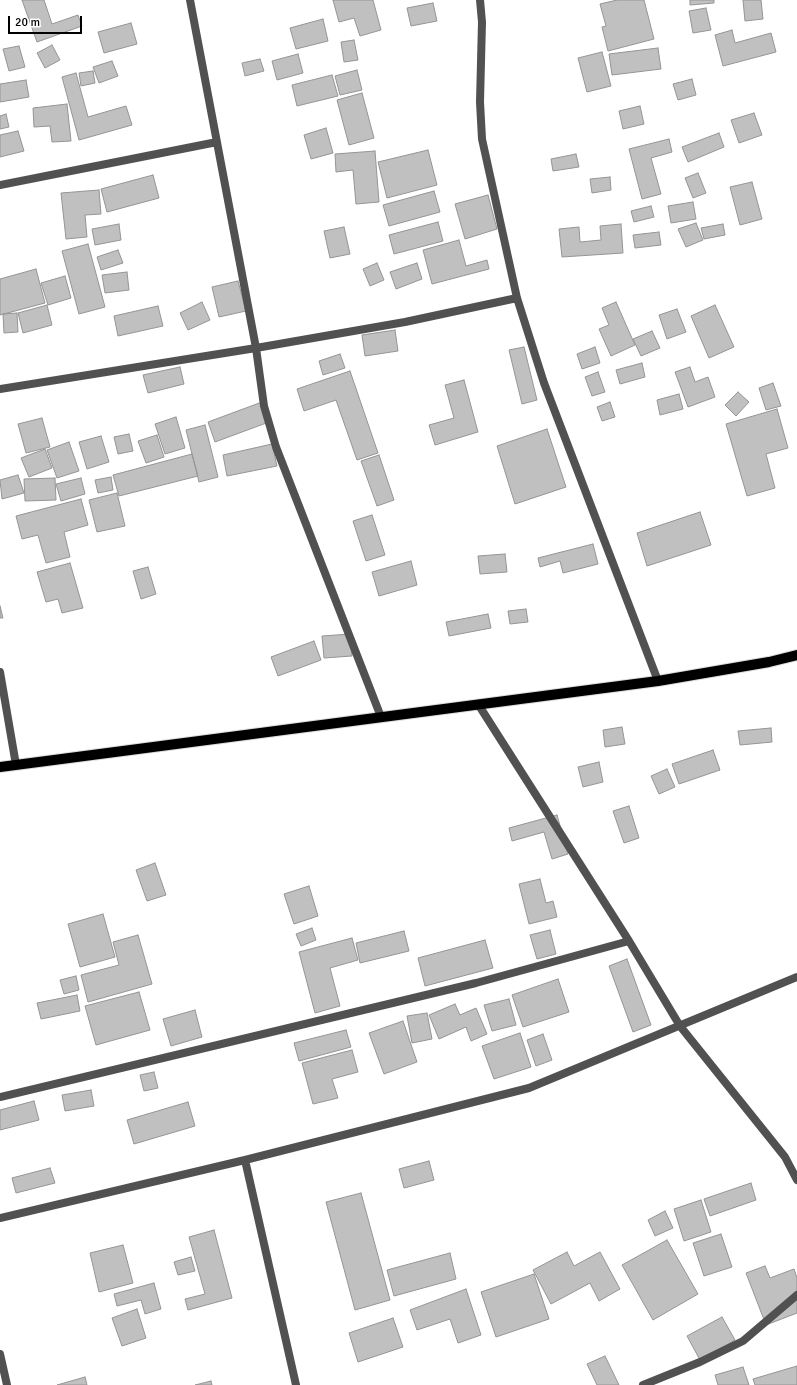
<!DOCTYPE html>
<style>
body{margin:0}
#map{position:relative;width:797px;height:1385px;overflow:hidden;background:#fff;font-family:Signika,sans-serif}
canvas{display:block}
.scale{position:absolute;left:8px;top:16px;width:74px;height:18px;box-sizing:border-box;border:2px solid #000;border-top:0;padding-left:5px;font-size:12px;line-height:14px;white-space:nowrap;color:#000;-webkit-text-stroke:3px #fff;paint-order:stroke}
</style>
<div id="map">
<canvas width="797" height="1385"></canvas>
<div class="scale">20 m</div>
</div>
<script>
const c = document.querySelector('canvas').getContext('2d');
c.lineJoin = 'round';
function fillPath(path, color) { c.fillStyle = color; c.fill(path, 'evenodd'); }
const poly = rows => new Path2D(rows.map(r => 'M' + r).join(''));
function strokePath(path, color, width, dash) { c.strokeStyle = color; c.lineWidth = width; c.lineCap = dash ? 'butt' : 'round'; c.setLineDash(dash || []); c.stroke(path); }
const building = poly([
 [22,0,44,0,52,24,78,15,82,26,37,42,22,0],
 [333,0,373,0,381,30,360,36,354,18,339,22,333,0],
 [617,0,644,0,654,39,608,51,602,27,606,26,600,4,617,0],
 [690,0,714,0,714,3,690,5,690,0],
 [743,0,761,0,763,19,745,21,743,0],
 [433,3,437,21,411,26,407,8,433,3],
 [706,8,711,30,693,33,689,11,706,8],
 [323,19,328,41,296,49,290,28,323,19],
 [131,23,137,44,104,53,98,32,131,23],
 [732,30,735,43,771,33,776,52,723,66,715,35,732,30],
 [354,40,358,60,344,62,341,42,354,40],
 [52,45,60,60,45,68,37,53,52,45],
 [19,46,25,67,9,71,3,49,19,46],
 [658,48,661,69,612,75,609,54,658,48],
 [602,52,611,86,587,92,578,58,602,52],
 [298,54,303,73,277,80,272,61,298,54],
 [260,59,264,71,245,76,242,63,260,59],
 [112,61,118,76,99,83,93,67,112,61],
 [357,70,362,90,340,95,335,76,357,70],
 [93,71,95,83,81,86,79,73,93,71],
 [76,73,88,117,126,106,132,125,79,140,62,77,76,73],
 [332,75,338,96,297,106,292,85,332,75],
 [692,79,696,95,678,100,673,84,692,79],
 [26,80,29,97,0,102,0,84,26,80],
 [362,93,374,138,349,145,337,100,362,93],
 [67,104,71,141,52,142,50,126,34,127,33,108,67,104],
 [640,106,644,124,623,129,619,111,640,106],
 [754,113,762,135,739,143,731,120,754,113],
 [6,114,9,127,0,129,0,116,6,114],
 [326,128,333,153,311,159,304,135,326,128],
 [18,131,24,151,0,157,0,135,18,131],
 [719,133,724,147,688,162,682,147,719,133],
 [669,139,672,152,651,158,661,194,642,199,629,149,669,139],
 [428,150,437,185,387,198,378,162,428,150],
 [375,151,379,202,356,204,353,170,336,172,335,154,375,151],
 [576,154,579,167,553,171,551,159,576,154],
 [698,173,706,193,693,198,685,178,698,173],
 [153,175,159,198,107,212,101,189,153,175],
 [610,177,611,190,592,193,590,179,610,177],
 [752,182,762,219,740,225,730,187,752,182],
 [99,190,101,214,85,215,87,237,66,239,61,193,99,190],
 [434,191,440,212,389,226,383,205,434,191],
 [488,195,497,229,465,239,455,204,488,195],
 [693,202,696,219,671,223,668,206,693,202],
 [651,206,654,217,634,222,631,211,651,206],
 [438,222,443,241,394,254,389,235,438,222],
 [696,223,703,240,686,247,678,229,696,223],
 [119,224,121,240,95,245,92,229,119,224],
 [621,224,623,253,562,257,559,229,579,227,580,242,601,240,600,226,621,224],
 [723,224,725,235,704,239,701,228,723,224],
 [344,227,350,254,330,258,324,231,344,227],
 [659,232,661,245,635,248,633,235,659,232],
 [459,240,466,266,487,260,489,269,432,284,423,250,459,240],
 [88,244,105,307,79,314,62,251,88,244],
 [118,250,123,263,101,270,97,257,118,250],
 [377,263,384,280,370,286,363,269,377,263],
 [417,263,422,279,396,289,390,272,417,263],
 [36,269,45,303,0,315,0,279,36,269],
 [127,272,129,290,105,293,102,275,127,272],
 [65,276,71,298,48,305,41,283,65,276],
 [238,281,246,311,219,317,212,287,238,281],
 [202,302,210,320,188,330,180,313,202,302],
 [616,302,635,345,611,356,599,329,609,325,602,308,616,302],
 [47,305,52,325,23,333,18,313,47,305],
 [715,305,734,347,709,358,691,316,715,305],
 [158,306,163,326,118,336,114,316,158,306],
 [677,309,686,332,667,339,659,315,677,309],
 [17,313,18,332,4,333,3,314,17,313],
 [395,330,398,351,365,356,362,335,395,330],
 [652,331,660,348,641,356,633,339,652,331],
 [524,347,537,400,522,404,509,350,524,347],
 [595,347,600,363,582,369,577,354,595,347],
 [340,354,345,368,323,375,319,361,340,354],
 [642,363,645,377,620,384,616,370,642,363],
 [180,367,184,384,148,393,143,375,180,367],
 [690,367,695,382,708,377,715,397,688,407,675,372,690,367],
 [350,371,378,453,357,460,336,400,304,411,297,389,350,371],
 [598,372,605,392,592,396,585,377,598,372],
 [464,380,478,432,435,445,429,425,454,418,445,385,464,380],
 [773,383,781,406,766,410,759,388,773,383],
 [738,392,749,402,736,416,725,405,738,392],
 [679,394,683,409,660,415,657,400,679,394],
 [262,402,269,422,215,442,208,422,262,402],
 [610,402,615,417,602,421,597,407,610,402],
 [777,409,788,448,766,454,775,488,747,496,726,424,777,409],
 [176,417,185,448,165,454,155,424,176,417],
 [42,418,50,447,26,453,18,424,42,418],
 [205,425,218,477,199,482,186,430,205,425],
 [547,429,566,487,515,504,497,446,547,429],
 [129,434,133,451,118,454,114,437,129,434],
 [157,435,164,457,146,463,138,441,157,435],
 [101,436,109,462,87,469,79,442,101,436],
 [69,442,79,471,57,478,47,450,69,442],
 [272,444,277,466,227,476,223,455,272,444],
 [45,449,52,468,29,477,21,458,45,449],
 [192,454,198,476,119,496,113,475,192,454],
 [379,455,394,500,377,506,361,461,379,455],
 [18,475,24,493,2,499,0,480,18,475],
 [111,477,113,490,98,493,95,480,111,477],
 [55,478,56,500,25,501,24,479,55,478],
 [81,478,85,494,61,501,56,484,81,478],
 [117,493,125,526,97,532,89,500,117,493],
 [81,499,88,525,64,532,70,557,46,563,38,535,22,539,16,516,81,499],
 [700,512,711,545,647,566,637,533,700,512],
 [372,515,385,555,366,561,353,521,372,515],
 [593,544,598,564,563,573,560,561,540,567,538,558,593,544],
 [505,554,507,572,480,574,478,556,505,554],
 [411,561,417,585,379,596,372,572,411,561],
 [70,563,83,608,62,613,58,599,46,602,37,572,70,563],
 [148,567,156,594,141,599,133,571,148,567],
 [0,606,3,618,0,618,0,606],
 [526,609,528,622,510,624,508,611,526,609],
 [488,614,491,628,449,636,446,622,488,614],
 [350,634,352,656,324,658,322,636,350,634],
 [314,641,321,660,278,676,271,657,314,641],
 [622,727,625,744,605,747,603,730,622,727],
 [771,728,772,742,740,745,738,731,771,728],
 [713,750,720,770,679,784,672,764,713,750],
 [599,762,603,782,583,787,578,767,599,762],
 [667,769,675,787,659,794,651,776,667,769],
 [629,806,639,838,624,843,613,811,629,806],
 [557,815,568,854,552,859,544,832,512,841,509,828,557,815],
 [155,863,166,895,147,901,136,870,155,863],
 [540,879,546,903,553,901,557,917,529,924,519,884,540,879],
 [309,886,318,916,294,924,284,894,309,886],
 [103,914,115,957,80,967,68,924,103,914],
 [312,928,316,940,301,946,296,934,312,928],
 [550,930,556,954,537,959,530,935,550,930],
 [404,931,409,951,360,963,356,943,404,931],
 [138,935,152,984,88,1002,81,975,119,965,113,942,138,935],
 [352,938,358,960,330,968,340,1006,315,1013,299,952,352,938],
 [485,940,493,968,425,986,418,958,485,940],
 [627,959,651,1025,633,1032,609,966,627,959],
 [76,976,79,990,64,994,60,980,76,976],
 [558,979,569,1012,523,1027,512,995,558,979],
 [139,992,150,1030,96,1045,85,1006,139,992],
 [77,995,80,1011,41,1019,37,1003,77,995],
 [509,999,516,1025,492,1031,484,1005,509,999],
 [455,1004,460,1015,476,1008,487,1034,471,1041,466,1027,439,1039,429,1015,455,1004],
 [195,1010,202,1037,171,1046,163,1019,195,1010],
 [427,1013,432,1039,412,1043,407,1016,427,1013],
 [403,1021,417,1062,384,1074,369,1033,403,1021],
 [346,1030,351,1047,299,1061,294,1043,346,1030],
 [520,1033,531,1067,494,1079,482,1046,520,1033],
 [543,1034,552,1060,536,1066,527,1040,543,1034],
 [352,1050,358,1072,332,1079,338,1098,313,1104,302,1063,352,1050],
 [154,1072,158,1088,144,1091,140,1075,154,1072],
 [91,1090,94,1106,65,1111,62,1095,91,1090],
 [34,1101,39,1120,0,1130,0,1110,34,1101],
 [188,1102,195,1126,134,1144,127,1120,188,1102],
 [429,1161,434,1180,404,1188,399,1169,429,1161],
 [50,1168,55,1183,16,1193,12,1178,50,1168],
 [751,1183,756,1200,710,1216,704,1199,751,1183],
 [361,1193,390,1300,355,1310,326,1202,361,1193],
 [701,1200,711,1232,684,1241,674,1209,701,1200],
 [665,1211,673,1228,655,1236,648,1220,665,1211],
 [214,1230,232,1298,188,1310,185,1299,205,1294,189,1237,214,1230],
 [721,1234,732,1267,704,1276,693,1243,721,1234],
 [667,1240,698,1294,653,1320,622,1265,667,1240],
 [123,1245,133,1283,99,1292,90,1253,123,1245],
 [567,1252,574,1266,600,1252,620,1289,599,1301,590,1283,551,1304,533,1270,567,1252],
 [450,1253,456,1279,394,1296,387,1270,450,1253],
 [191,1257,195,1271,178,1275,174,1262,191,1257],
 [765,1266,770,1278,794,1269,797,1278,797,1313,766,1325,746,1273,765,1266],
 [534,1274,549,1319,496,1337,481,1292,534,1274],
 [154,1283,161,1309,145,1314,141,1300,117,1306,114,1294,154,1283],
 [466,1289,481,1335,458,1343,450,1319,417,1330,410,1310,466,1289],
 [137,1309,146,1338,122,1346,112,1318,137,1309],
 [722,1317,735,1340,700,1360,687,1336,722,1317],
 [393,1318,403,1347,358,1362,349,1333,393,1318],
 [605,1356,619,1385,597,1385,587,1364,605,1356],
 [797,1366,797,1385,755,1385,753,1379,797,1366],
 [743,1367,749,1385,718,1385,715,1375,743,1367],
 [85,1377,87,1385,57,1385,85,1377],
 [211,1381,212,1385,195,1385,211,1381]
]);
const street = poly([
 [190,0,256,348,264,406,276,447,381,717],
 [480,0,482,22,480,102,482,139,517,298,544,383,658,681],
 [0,185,217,142],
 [0,389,256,348,405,322,517,298],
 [0,672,16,765],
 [478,704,629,941,680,1026,785,1157,797,1180],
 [0,1097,476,983,629,941],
 [245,1160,296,1385],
 [0,1218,245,1160,529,1088,797,977],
 [0,1354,7,1385],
 [643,1385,700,1362,743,1341,797,1295]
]);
const primary = poly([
 [0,767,658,681,769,662,797,655]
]);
fillPath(building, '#c0c0c0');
strokePath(building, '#959595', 1);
strokePath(primary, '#dbdbdb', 12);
strokePath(street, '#515151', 8);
strokePath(primary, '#000', 10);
</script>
